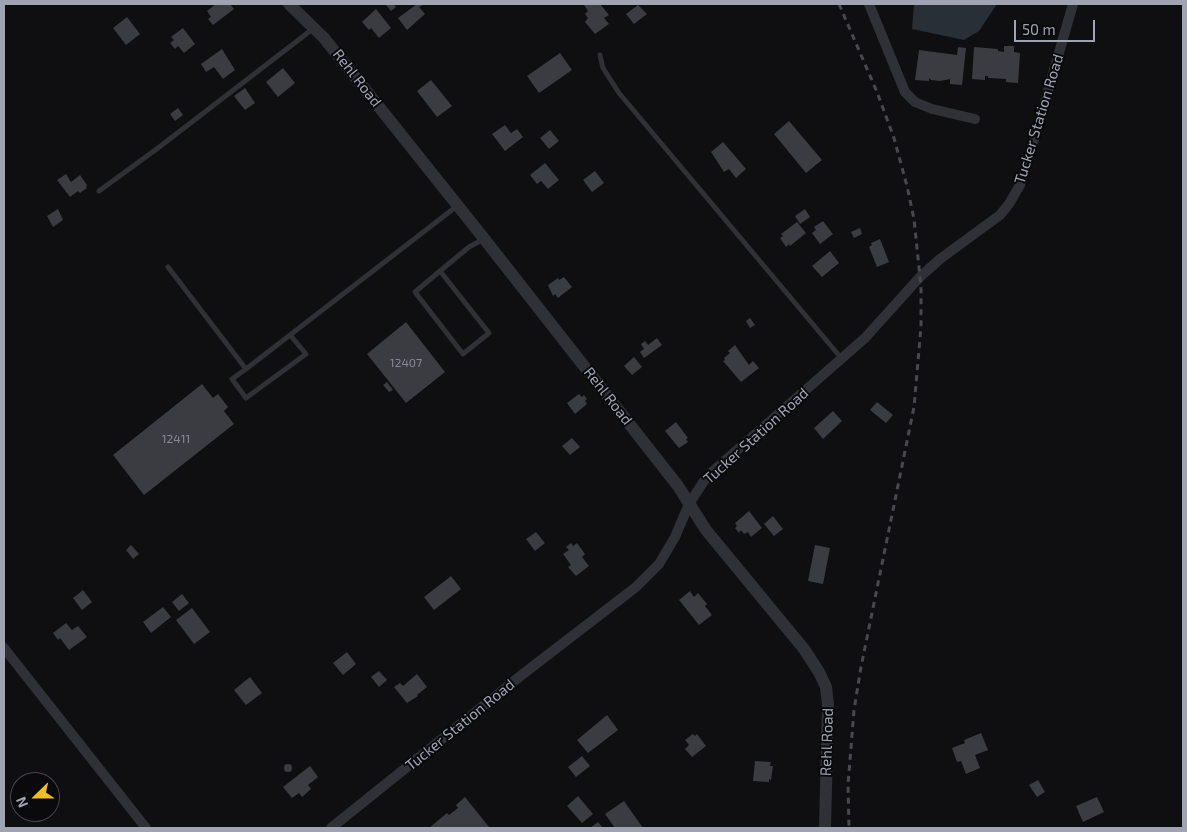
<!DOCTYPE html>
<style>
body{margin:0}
#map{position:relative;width:1187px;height:832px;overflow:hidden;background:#0f0f11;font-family:"Exo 2",sans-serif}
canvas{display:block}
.frame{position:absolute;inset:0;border:5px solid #a0a4b2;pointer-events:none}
.north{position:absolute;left:10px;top:772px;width:50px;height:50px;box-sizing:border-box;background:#0a0a0c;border:1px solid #46484e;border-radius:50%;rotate:248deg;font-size:14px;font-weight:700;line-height:20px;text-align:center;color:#a0a4b2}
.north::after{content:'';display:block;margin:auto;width:18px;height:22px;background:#f2bc26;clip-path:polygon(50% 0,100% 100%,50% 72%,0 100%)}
.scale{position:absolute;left:1014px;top:20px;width:81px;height:22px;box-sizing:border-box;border:2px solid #a0a4b2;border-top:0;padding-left:6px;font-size:15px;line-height:18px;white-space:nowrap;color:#a0a4b2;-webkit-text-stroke:4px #0a0a0c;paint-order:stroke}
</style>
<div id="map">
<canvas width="1187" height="832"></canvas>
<div class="frame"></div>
<div class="north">N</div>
<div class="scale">50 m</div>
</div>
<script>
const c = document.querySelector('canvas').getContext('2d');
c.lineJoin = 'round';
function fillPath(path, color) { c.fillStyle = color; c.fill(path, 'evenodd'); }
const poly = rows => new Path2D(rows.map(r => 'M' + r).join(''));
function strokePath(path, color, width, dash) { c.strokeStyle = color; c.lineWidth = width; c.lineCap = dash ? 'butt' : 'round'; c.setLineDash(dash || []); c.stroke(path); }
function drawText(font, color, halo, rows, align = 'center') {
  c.font = font + ' "Exo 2",sans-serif'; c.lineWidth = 4; c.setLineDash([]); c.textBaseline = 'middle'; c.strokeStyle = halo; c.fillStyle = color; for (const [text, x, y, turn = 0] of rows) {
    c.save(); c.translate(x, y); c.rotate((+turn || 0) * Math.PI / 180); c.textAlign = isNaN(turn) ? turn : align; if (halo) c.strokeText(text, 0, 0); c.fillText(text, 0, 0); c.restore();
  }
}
const water = poly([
 [914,4,997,4,979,31,964,40,912,29]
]);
const building = poly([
 [216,4,230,4,234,9,213,25,208,19,211,17,207,11],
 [387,4,394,4,396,7,391,11,386,5],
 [417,4,424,4,419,7,425,14,407,30,398,18],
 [586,4,600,4,609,15,604,18,609,24,595,34,585,22,588,18,585,14,588,11,584,5],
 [638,5,647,14,634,24,626,14],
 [376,9,391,28,379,38,371,28,369,30,362,22],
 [127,17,140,34,126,45,113,28],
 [183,28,195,44,184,53,178,46,175,49,170,43,174,40,171,37],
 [1004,46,1014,46,1014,52,1020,53,1018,83,1006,82,1006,79,988,78,988,76,985,76,985,80,972,79,974,47,998,49,998,51,1004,52],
 [958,47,966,48,962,85,950,84,950,79,940,81,931,80,929,78,929,81,915,80,919,50,957,55],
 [222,49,235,70,223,79,214,67,206,72,201,64],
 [560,53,572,70,539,93,527,76],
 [283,68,295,83,278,97,266,82],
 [431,80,452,106,437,117,417,91],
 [245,88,255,103,245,110,234,96],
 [178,108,183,115,175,121,170,114],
 [789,121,822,160,806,173,774,134],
 [505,125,511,133,517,129,523,137,505,151,492,134],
 [550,130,559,141,549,149,540,138],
 [723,142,746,169,736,178,729,169,724,172,711,152],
 [545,163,559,180,548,189,541,181,537,184,530,175],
 [595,171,604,183,592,192,583,180],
 [66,174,71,182,80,175,87,185,86,187,87,188,80,193,78,191,70,197,57,180],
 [58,209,63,220,53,227,47,216],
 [805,209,810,217,800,224,795,216],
 [823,221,833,234,820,244,812,233,816,230,814,227],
 [797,222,806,233,790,246,789,244,786,247,780,238,783,236,781,234],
 [860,228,862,234,854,238,851,232],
 [880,239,889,262,877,267,869,247,872,245,871,243],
 [830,251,839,263,822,277,812,266],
 [564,277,572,287,558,298,555,294,553,296,548,285,558,278,559,280],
 [750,318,755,325,750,328,746,321],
 [406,322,445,372,406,403,367,354],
 [657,338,662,345,644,358,640,352,644,349,641,344,645,341,648,345],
 [735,345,749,365,753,361,759,368,741,382,723,361,725,360,724,358,730,353,728,351],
 [634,357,642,367,632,375,624,366],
 [387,382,393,390,389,392,383,385],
 [202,384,213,398,218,394,228,407,224,411,234,424,144,495,113,455],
 [579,394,582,397,584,395,587,399,585,401,587,404,575,414,567,403],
 [877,402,893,415,886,423,870,410],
 [833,411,842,421,823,439,814,428],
 [676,422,688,438,686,439,688,442,679,448,665,431],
 [572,438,580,447,570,455,562,446],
 [749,511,762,528,751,537,748,532,744,534,741,530,739,533,735,528,737,526,735,523],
 [773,516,783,529,774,536,764,524],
 [536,532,545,543,535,551,526,539],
 [571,543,573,546,577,543,585,554,582,557,589,566,576,576,568,567,571,565,563,554,569,550,566,547],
 [131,545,139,554,133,559,126,550],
 [815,545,830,548,823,584,808,581],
 [451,576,461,589,434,610,424,597],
 [83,590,92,602,82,610,73,598],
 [690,591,694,597,698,593,707,604,705,606,712,615,699,625,679,600],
 [182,594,189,603,179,611,172,602],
 [163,607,171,617,151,633,143,622],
 [192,608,210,632,194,644,176,620],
 [66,623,72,630,78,626,87,637,69,650,60,638,58,640,53,633],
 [347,652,356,664,343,675,333,663],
 [379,671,387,680,379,687,371,677],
 [417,674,427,687,417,695,418,696,407,703,394,687,400,683,403,686],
 [250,677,262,693,246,705,234,690],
 [607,715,618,730,588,753,577,740],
 [981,733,988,750,975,755,980,768,966,774,961,761,957,762,952,748,965,743,964,740],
 [693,734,695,736,697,734,706,746,692,757,685,749,689,745,685,740],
 [582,756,590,766,576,777,568,767],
 [755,761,771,762,770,766,773,766,771,780,769,779,769,782,753,781],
 '284 768a4 4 0 1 1 8 0a4 4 0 1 1-8 0Z',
 [310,766,318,777,308,785,311,789,302,797,299,793,292,798,283,787],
 [1038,780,1045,792,1037,797,1029,785],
 [578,796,593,814,582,823,567,806],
 [465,797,489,827,487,828,429,828,447,813,449,815,458,808,456,805],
 [1097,797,1104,812,1083,822,1076,806],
 [624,801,643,828,615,828,605,814],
 [598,822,603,828,590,828]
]);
const service = poly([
 [600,55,603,68,619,93,842,359],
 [99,191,158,148,314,28],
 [168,267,246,369,457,206],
 [440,271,489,333,463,354,415,292,440,271,469,247,484,239],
 [246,369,232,379,246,398,306,354,290,335]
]);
const minor = poly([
 [869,4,905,92,915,102,932,109,975,119],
 [4,648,146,828],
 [331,828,523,674,636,587,659,564,675,537,689,504,704,481,712,472,865,338,920,277,940,259,1000,215,1009,204,1020,185,1029,157,1073,4]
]);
const tertiary = poly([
 [289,4,324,38,482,236,678,486,706,530,804,649,819,672,826,687,828,705,825,828]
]);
const rail = poly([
 [839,4,877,92,894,138,907,186,914,219,921,287,921,327,914,407,861,667,854,710,848,785,849,828]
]);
const numberNames = [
 ["12407",406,363],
 ["12411",176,439]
];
const streetNames = [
 ["Rehl Road",357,78,52],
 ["Tucker Station Road",1039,119,-73],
 ["Rehl Road",608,396,52],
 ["Tucker Station Road",756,436,-42],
 ["Tucker Station Road",460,725,-39],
 ["Rehl Road",827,742,-88]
];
fillPath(water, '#282f36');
fillPath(building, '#3b3c41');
strokePath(service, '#303136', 5);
strokePath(minor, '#303136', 10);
strokePath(tertiary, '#303136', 12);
strokePath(rail, '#47494f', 3, [6, 5]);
drawText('12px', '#878a96', null, numberNames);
drawText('15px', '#a0a4b2', '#0a0a0c', streetNames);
</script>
